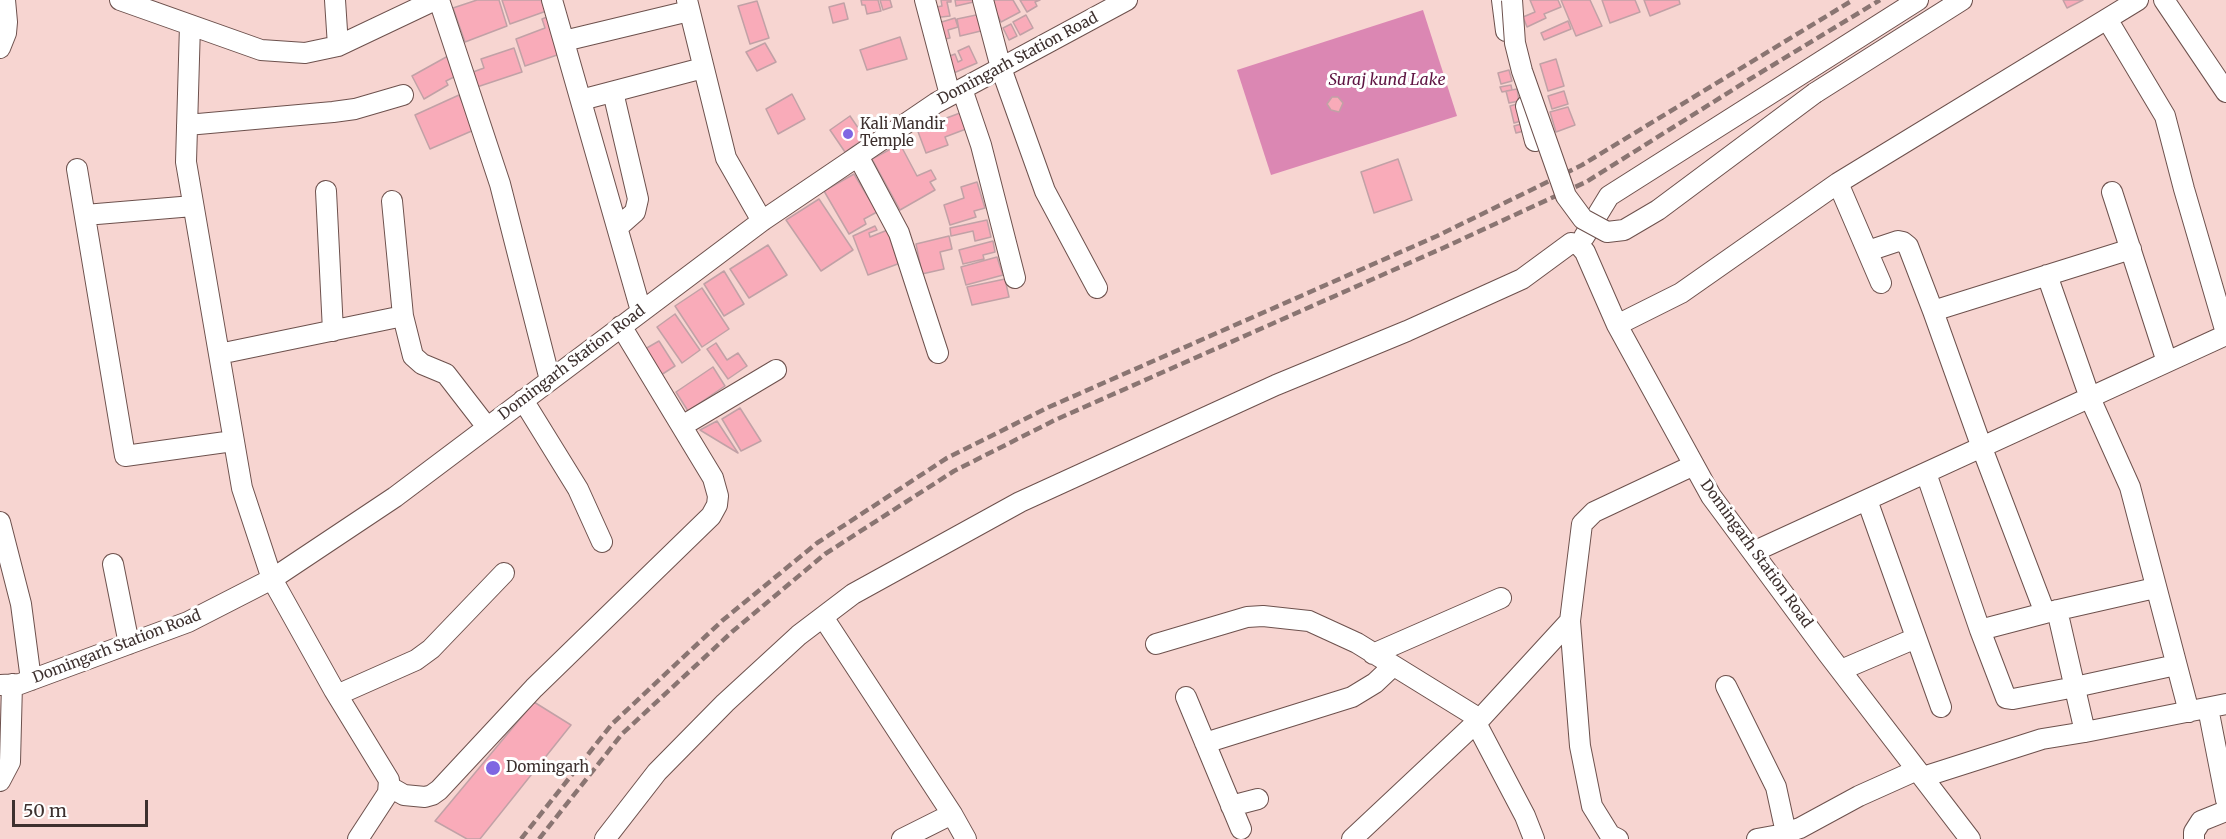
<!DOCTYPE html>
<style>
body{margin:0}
#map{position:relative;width:2226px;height:839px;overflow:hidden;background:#f7d5d1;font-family:Merriweather,serif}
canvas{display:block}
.scale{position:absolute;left:12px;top:800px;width:136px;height:27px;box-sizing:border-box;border:3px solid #3d302e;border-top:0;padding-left:8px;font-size:18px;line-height:21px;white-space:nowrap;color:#3d302e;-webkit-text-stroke:4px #fff;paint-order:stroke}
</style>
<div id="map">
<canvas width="2226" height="839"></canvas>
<div class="scale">50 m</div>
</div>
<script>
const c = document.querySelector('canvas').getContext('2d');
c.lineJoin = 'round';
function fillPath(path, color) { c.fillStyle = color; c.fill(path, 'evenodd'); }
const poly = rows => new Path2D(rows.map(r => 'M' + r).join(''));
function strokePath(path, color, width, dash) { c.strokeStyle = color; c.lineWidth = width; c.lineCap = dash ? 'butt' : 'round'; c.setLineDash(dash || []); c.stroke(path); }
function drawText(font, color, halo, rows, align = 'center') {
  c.font = font + ' Merriweather,serif'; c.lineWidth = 6; c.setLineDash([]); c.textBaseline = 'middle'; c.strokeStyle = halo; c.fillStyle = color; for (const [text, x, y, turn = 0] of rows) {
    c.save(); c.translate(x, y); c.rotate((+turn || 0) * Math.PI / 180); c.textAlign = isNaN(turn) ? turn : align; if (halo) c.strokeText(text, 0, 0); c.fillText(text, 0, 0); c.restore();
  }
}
const water = poly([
 [1423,10,1457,116,1271,175,1237,70]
]);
const building = poly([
 [477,0,499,0,507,26,465,42,453,8,477,0],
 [502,0,541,0,543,5,550,3,552,9,510,24,502,0],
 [861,0,878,0,881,11,867,14,865,5,862,5,861,0],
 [880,0,890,0,892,7,883,10,880,0],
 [941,0,951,0,951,2,947,2,950,16,933,18,931,8,942,6,941,0],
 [955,0,978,0,978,1,956,6,955,0],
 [995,0,1013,0,1020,12,1001,22,991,2,995,0],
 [1020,0,1040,0,1035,2,1037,6,1027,12,1020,0],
 [1530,0,1558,0,1561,7,1544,14,1546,18,1527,27,1523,17,1535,12,1530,0],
 [1561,0,1590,0,1602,26,1576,36,1561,0],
 [1602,0,1635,0,1640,12,1610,23,1602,0],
 [1644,0,1679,0,1680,4,1650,16,1644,0],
 [2063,0,2083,0,2067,8,2063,0],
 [757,1,769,38,750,44,738,6,757,1],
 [844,3,848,19,833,23,829,7,844,3],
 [981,14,985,30,960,36,957,19,981,14],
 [1026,15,1033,28,1020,35,1013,22,1026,15],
 [547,17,560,54,525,66,516,39,545,28,542,19,547,17],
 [955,18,958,27,948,30,950,38,940,40,935,24,955,18],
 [1568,21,1571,29,1544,40,1541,33,1568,21],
 [1011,24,1017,36,1009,40,1003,28,1011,24],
 [900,37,907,59,867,70,860,50,900,37],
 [765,43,776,62,757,71,746,52,765,43],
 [969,46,977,63,949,75,942,59,955,54,958,62,962,60,958,51,969,46],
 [514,48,522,72,477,87,473,72,484,68,481,59,514,48],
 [448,56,458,75,446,81,448,85,424,99,412,76,448,56],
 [1556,59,1564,86,1548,91,1540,64,1556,59],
 [1509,70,1512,81,1501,84,1498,73,1509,70],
 [1511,85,1512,90,1502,92,1500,87,1511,85],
 [1517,89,1519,101,1509,103,1506,91,1517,89],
 [1564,91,1568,104,1552,109,1548,96,1564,91],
 [792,94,805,119,778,134,766,109,792,94],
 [459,95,474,130,430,149,415,115,459,95],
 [1332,97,1338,97,1343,103,1339,112,1331,110,1327,104,1332,97],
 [1521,103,1525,120,1514,123,1510,106,1521,103],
 [1568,107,1575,125,1556,132,1550,112,1568,107],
 [960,113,966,129,945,137,948,145,926,153,917,129,960,113],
 [850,116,865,138,845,152,830,130,850,116],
 [1525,123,1528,130,1516,133,1514,126,1525,123],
 [900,144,917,176,931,170,936,179,930,182,935,190,900,210,872,159,900,144],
 [1398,159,1412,200,1374,213,1361,172,1398,159],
 [854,174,877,212,864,219,866,224,849,234,824,191,854,174],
 [977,182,985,208,974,211,976,217,950,225,944,205,964,198,961,187,977,182],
 [819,199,853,250,821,271,786,220,819,199],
 [987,220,991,237,975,241,973,231,951,236,950,228,987,220],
 [875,226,877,230,869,233,870,237,890,229,903,262,868,275,853,236,875,226],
 [949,236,952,249,940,252,944,269,922,274,916,244,949,236],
 [993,241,995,252,983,255,984,259,963,264,959,250,993,241],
 [768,245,787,275,749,298,730,269,768,245],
 [997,257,1003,275,966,285,961,267,997,257],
 [724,271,744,304,724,316,704,284,724,271],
 [1005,279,1009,297,972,305,967,287,1005,279],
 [702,288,729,329,702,347,675,306,702,288],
 [675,314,700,350,682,363,657,327,675,314],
 [659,341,675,366,661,375,645,349,659,341],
 [716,343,727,360,738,353,747,366,728,379,707,349,716,343],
 [713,367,725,386,688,411,676,392,713,367],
 [740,408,761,441,741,451,722,419,740,408],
 [717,421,738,453,700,430,717,421],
 [534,702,571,725,480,839,467,839,435,821,534,702]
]);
const minor = poly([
 [120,0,261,50,305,53,338,46,435,0],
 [335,0,338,46],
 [439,0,500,184,550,380],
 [552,0,641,311],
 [687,0,726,158,762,221],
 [925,0,950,95],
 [983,0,1001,68,1045,191,1097,288],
 [1502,0,1506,31],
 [2164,0,2226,92],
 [2107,19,2165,116,2184,189,2226,333],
 [190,25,186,162,242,488,272,579,334,690,389,780,388,793,358,839],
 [564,41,689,11],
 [0,48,6,33,7,22,5,0],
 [962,89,981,145,1015,278],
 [613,92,638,199,635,212,618,227],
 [1815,93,1962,0],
 [581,100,703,68],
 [1526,106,1535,141],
 [187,125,333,112,355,109,403,95],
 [858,156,899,233,938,353],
 [77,169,125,456,233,441],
 [1838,183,1881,283],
 [326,191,333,331],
 [2112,192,2167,362],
 [85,215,193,206],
 [1584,237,1609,196,1918,0],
 [1579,245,1585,252,1617,325,1711,496,1828,654,1970,839],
 [2131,249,1933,311,1982,448,2045,613,2155,588],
 [1868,251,1898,241,1903,242,1908,246,1933,311],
 [2047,275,2090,398,2130,487,2189,712],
 [403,316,413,356,422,364,446,374,487,427],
 [1617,325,1681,293,1838,183,2138,0],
 [219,354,403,316,392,201],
 [523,400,578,489,602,542],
 [682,426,776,370],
 [1926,473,1980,630,2006,698,2013,699,2075,687,2176,665],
 [1867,500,1941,707],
 [0,522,21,604,31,680],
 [1753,552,2226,335],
 [113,564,129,644],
 [2057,610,2085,732],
 [823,617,952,814,966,839],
 [1570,621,1580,746,1592,806,1610,835,1618,839],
 [1980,630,2045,613],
 [1156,644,1247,617,1263,616,1309,621,1357,643,1480,719],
 [1373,654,1501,598],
 [1841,670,1916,638],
 [0,685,20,684,188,622,272,579,395,497,762,221,858,156,936,103,1127,0],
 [1726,686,1776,787,1786,833],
 [337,695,416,660,431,649,504,573],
 [1186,697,1241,829],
 [2208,708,2226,800],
 [1476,723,1525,816,1534,839],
 [1205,743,1352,697,1375,683,1393,666],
 [1923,777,2042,739,2085,732,2226,704],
 [0,781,10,762,12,684],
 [390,787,404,795,425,797,432,795,439,790,534,688,711,516,717,505,718,496,713,478,621,326],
 [1231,806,1258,799],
 [605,839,657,772,725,703,799,635,853,594,1020,502,1276,385,1407,331,1522,279,1571,243,1579,245],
 [902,839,952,814],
 [1352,839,1480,719,1570,621,1582,524,1594,512,1694,465],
 [1757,839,1779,835,1800,828,1859,796,1917,770],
 [2194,839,2194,832,2201,821,2226,811]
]);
const rail = poly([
 [521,839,612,724,723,620,817,543,947,458,1049,407,1437,236,1582,165,1853,0],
 [539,839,622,734,733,631,825,554,954,471,1055,420,1443,248,1586,182,1750,79,1880,0]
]);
const minorBridge = poly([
 [1512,0,1515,43,1522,71,1566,196,1583,219,1607,232,1624,230,1658,210,1815,93]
]);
const markers = [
 [848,134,6,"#7f66e2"],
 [493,768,8,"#7f66e2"]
];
const streetNames = [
 ["Domingarh Station Road",1018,59,-28],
 ["Domingarh Station Road",572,363,-37],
 ["Domingarh Station Road",1756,554,54],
 ["Domingarh Station Road",117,647,-21]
];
const poiNames = [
 ["Kali Mandir",860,125],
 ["Temple",860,142],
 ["Domingarh",506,768]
];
const waterNames = [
 ["Suraj kund Lake",1387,80]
];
fillPath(water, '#db87b3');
fillPath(building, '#f9abb9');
strokePath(building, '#c1a1a6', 1.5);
strokePath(minor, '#6d514d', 22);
strokePath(minor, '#fff', 20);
strokePath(rail, '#8a7572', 4.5, [9, 4.5]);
strokePath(minorBridge, '#6d514d', 22, []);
strokePath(minorBridge, '#fff', 20);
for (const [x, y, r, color] of markers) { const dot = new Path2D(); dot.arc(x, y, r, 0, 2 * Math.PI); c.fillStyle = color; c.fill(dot); strokePath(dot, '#fff', 2); }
drawText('15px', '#3d302e', '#fff', streetNames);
drawText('15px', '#3d302e', '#fff', poiNames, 'left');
drawText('italic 16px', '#5e1442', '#fff', waterNames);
</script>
